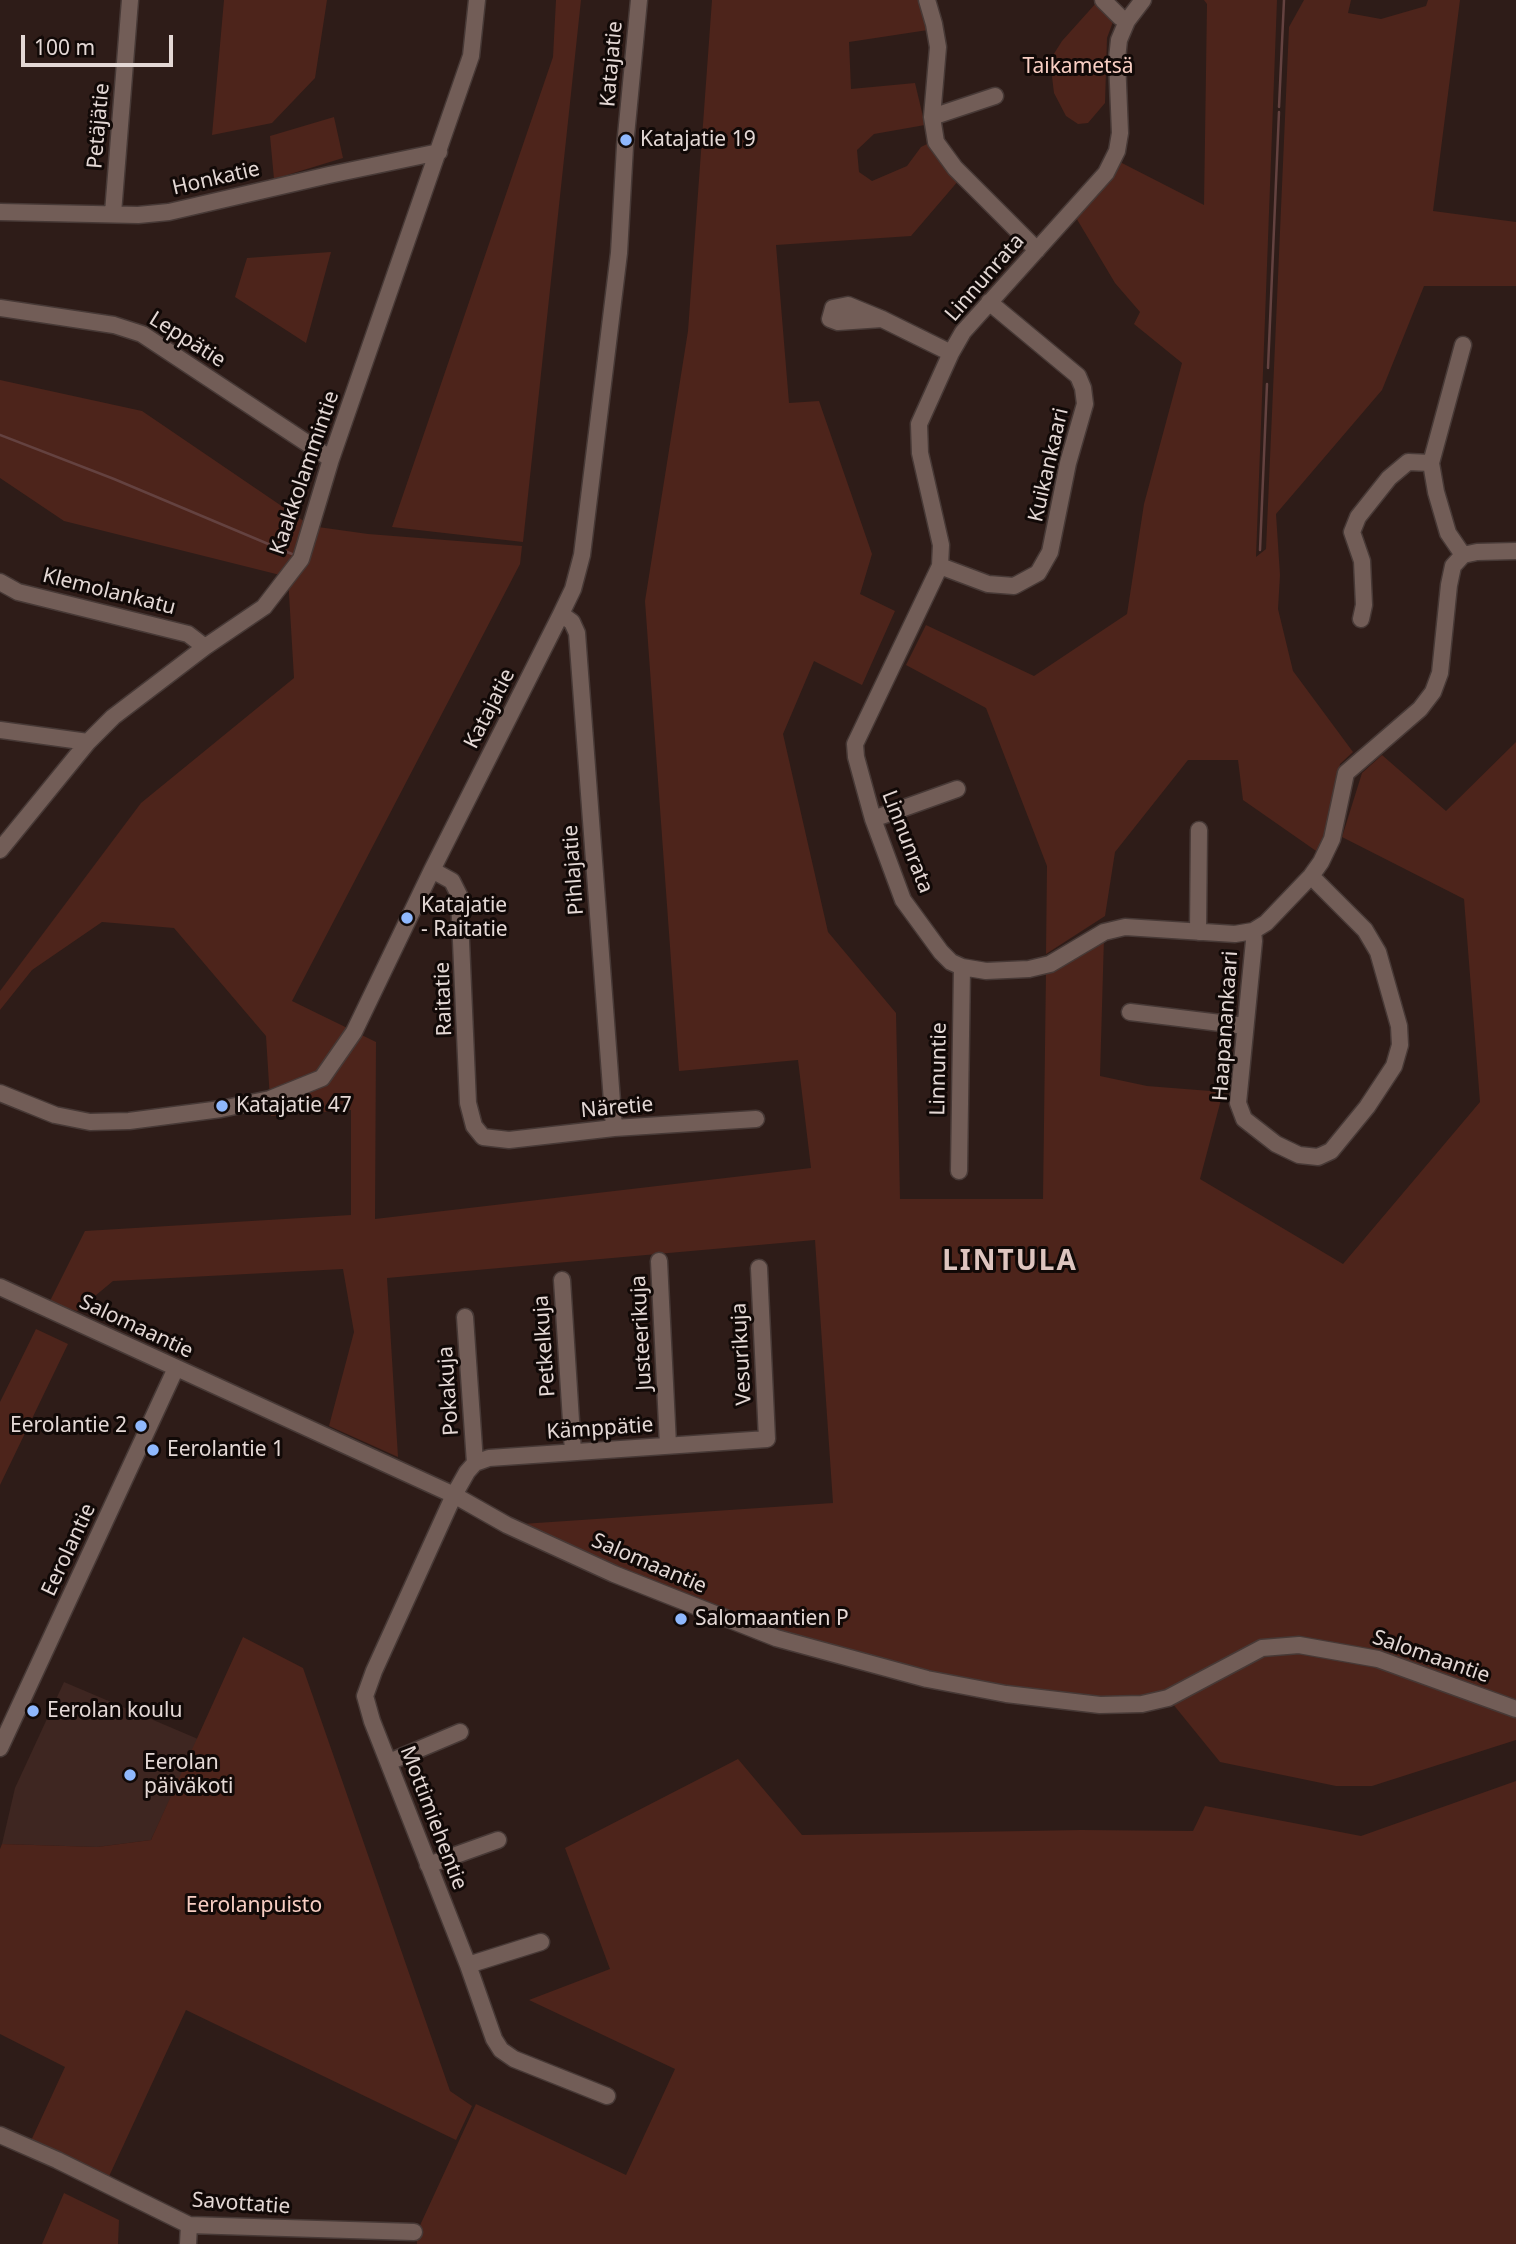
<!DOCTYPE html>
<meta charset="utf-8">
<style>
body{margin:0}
#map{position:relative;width:1516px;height:2244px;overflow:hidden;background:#2e1c18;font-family:"Noto Sans",sans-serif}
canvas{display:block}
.scale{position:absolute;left:21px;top:35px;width:152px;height:32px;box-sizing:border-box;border:4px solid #e4d8d5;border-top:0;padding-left:9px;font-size:21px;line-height:24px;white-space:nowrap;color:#e4d8d5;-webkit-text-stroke:5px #110907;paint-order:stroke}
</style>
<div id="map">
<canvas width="1516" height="2244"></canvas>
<div class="scale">100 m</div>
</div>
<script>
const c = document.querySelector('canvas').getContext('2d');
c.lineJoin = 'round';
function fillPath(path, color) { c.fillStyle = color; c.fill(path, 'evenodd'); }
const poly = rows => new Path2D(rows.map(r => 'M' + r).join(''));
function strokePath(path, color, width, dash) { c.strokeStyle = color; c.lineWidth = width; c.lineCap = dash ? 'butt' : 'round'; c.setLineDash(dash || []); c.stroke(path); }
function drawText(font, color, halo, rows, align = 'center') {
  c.font = font + ' "Noto Sans",sans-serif'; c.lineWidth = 6; c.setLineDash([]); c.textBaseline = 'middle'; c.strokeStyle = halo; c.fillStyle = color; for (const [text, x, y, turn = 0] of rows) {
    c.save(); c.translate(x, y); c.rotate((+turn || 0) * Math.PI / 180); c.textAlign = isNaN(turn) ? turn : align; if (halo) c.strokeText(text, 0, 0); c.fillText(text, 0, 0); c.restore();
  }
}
const built = poly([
 [64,1682,198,1739,151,1840,97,1847,2,1844,15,1788]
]);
const green = poly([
 [224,0,327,0,315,78,272,123,212,135],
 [556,0,581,0,523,542,392,527,553,57],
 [712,0,920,0,928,30,849,42,851,89,915,83,925,125,874,134,857,150,859,172,872,181,907,166,921,147,931,142,959,180,911,236,776,245,789,403,819,401,872,554,860,594,895,611,862,685,814,661,783,734,828,932,896,1013,900,1199,1043,1199,1046,971,1104,937,1100,1076,1147,1086,1223,1092,1200,1179,1343,1264,1480,1102,1464,899,1342,837,1362,773,1382,755,1446,811,1516,742,1516,1740,1372,1786,1336,1786,1220,1762,1168,1698,1100,1705,1006,1694,776,1638,507,1525,833,1503,815,1240,387,1278,398,1457,329,1426,354,1332,343,1269,113,1281,77,1311,49,1303,85,1231,351,1215,351,1110,271,1116,266,1036,174,928,102,922,32,970,0,1010,0,991,141,803,294,678,288,577,64,521,0,478,0,380,142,411,311,526,368,534,522,546,520,564,292,1001,376,1042,375,1219,811,1168,798,1060,679,1071,645,601,688,331],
 [1204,0,1277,0,1256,557,1266,549,1289,27,1304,0,1351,0,1348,13,1381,19,1426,6,1428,0,1460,0,1433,211,1516,222,1516,286,1424,286,1382,390,1276,514,1280,575,1278,609,1293,671,1353,752,1340,764,1331,831,1319,853,1243,800,1238,760,1188,760,1115,852,1105,916,1046,954,1047,866,986,708,906,665,926,625,1034,676,1127,614,1144,504,1182,363,1134,324,1140,312,1115,283,1075,216,1118,161,1204,205,1207,4],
 [1097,2,1114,19,1107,38,1105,103,1088,123,1078,124,1066,116,1054,93,1050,60,1062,41],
 [334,117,343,158,274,179,270,136],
 [331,252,306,343,235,297,247,258],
 [36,1329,68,1344,0,1485,0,1402],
 [243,1637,303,1668,450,2091,472,2106,456,2140,186,2010,105,2185,29,2145,65,2067,0,2034,0,1849,2,1844,97,1847,151,1840],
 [738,1759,802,1835,1081,1830,1193,1831,1205,1806,1361,1836,1516,1781,1516,2244,417,2244,416,2234,476,2104,626,2175,675,2069,529,2000,610,1969,565,1848],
 [64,2193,119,2220,118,2244,42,2244]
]);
const stream = poly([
 [1279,107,1284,0],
 [1268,368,1279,112],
 [0,435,114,479,292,554],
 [1260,550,1267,384]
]);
const minor = poly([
 [927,0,934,24,938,47,932,117,936,142,955,168,1037,250],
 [1103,0,1120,17,1127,21],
 [1143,0,1127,21,1119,40,1117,59,1120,133,1117,151,1106,173,963,332,951,353,919,424,920,453,941,545,940,566,855,744,856,757,873,819,903,900,941,952,951,962,962,967,986,971,1029,969,1050,964,1104,932,1125,927,1235,934,1253,931,1266,923,1311,876,1321,862,1332,839,1346,773,1420,709,1433,692,1440,673,1449,585,1453,566,1463,555,1477,552,1516,551],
 [932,117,995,96],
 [0,212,138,215,169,212,329,175,439,152],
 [113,213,130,0],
 [0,308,114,325,142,334,331,459],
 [882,319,838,322,830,319,833,308,848,305,882,319,951,353],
 [1463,555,1448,533,1436,492,1431,463,1463,345],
 [940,566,988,584,1014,586,1038,573,1050,552,1068,463,1085,404,1083,388,1078,376,989,302],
 [0,582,18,592,188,634,205,647],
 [561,614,572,622,577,633,614,1128],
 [1361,619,1364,605,1362,561,1352,532,1358,517,1389,478,1408,462,1431,463],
 [0,730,88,742],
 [873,819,957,789],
 [0,850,88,742,113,717,205,647,264,607,301,559,331,459,471,56,477,0],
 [432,870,452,881,459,895,468,1103,474,1126,483,1137,509,1140,614,1128,756,1119],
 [1253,931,1254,941,1238,1103,1244,1119,1276,1144,1299,1155,1318,1157,1331,1151,1367,1107,1394,1066,1400,1045,1399,1026,1378,952,1365,930,1311,876],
 [1198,932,1199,830],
 [1130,1012,1245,1026],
 [0,1093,55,1115,90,1122,129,1121,221,1109,270,1099,322,1078,354,1032,432,870,561,614,573,589,582,555,619,253,625,146,639,0],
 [959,1171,962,967],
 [659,1261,668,1445],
 [562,1280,573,1452],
 [0,1287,454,1495,507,1525,614,1574,776,1638,927,1679,1006,1694,1100,1705,1142,1704,1168,1698,1262,1648,1299,1645,1378,1659,1516,1709],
 [465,1317,475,1463],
 [0,1748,176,1368],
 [389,1762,460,1732],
 [428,1865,498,1840],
 [468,1965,541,1942],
 [607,2096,514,2059,501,2050,494,2039,468,1965,372,1721,365,1696,374,1671,454,1495,467,1472,475,1463,489,1458,767,1439,759,1268],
 [0,2135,57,2160,189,2225,414,2232],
 [188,2244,189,2225]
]);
const markers = [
 [626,140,7,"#8fb8fd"],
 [407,918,7,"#8fb8fd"],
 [222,1106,7,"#8fb8fd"],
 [141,1426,7,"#8fb8fd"],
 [153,1450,7,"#8fb8fd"],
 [681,1619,7,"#8fb8fd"],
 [33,1711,7,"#8fb8fd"],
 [130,1775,7,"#8fb8fd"]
];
const streetNames = [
 ["Katajatie",612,64,-85],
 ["Petäjätie",99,126,-85],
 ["Honkatie",216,179,-13],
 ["Linnunrata",985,278,-49],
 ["Leppätie",187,340,32],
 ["Kuikankaari",1049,465,-77],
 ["Kaakkolammintie",305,473,-71],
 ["Klemolankatu",109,592,14],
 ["Katajatie",490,709,-63],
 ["Linnunrata",907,842,69],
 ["Pihlajatie",574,870,-94],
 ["Raitatie",444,999,-92],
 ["Haapanankaari",1226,1026,-86],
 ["Linnuntie",939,1069,-89],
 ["Näretie",617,1108,-5],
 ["Salomaantie",136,1327,25],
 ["Justeerikuja",642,1333,-93],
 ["Petkelkuja",545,1346,-94],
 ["Vesurikuja",742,1354,-93],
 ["Pokakuja",449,1391,-94],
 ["Kämppätie",600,1429,-4],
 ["Eerolantie",69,1550,-65],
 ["Salomaantie",649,1564,23],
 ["Salomaantie",1431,1657,19],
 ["Mottimiehentie",433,1818,69],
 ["Savottatie",241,2204,4]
];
const parkNames = [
 ["Taikametsä",1078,67],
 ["Eerolanpuisto",254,1906]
];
const poiNames = [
 ["Katajatie 19",640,140],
 ["Katajatie",421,906],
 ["- Raitatie",421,930],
 ["Katajatie 47",236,1106],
 ["Eerolantie 2",127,1426,"right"],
 ["Eerolantie 1",167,1450],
 ["Salomaantien P",695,1619],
 ["Eerolan koulu",47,1711],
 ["Eerolan",144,1763],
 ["päiväkoti",144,1787]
];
const districtNames = [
 ["LINTULA",1010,1262]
];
fillPath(built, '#3e2621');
fillPath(green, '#4d241b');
strokePath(stream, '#644240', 2.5);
strokePath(minor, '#473936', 19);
strokePath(minor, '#725d57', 16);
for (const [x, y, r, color] of markers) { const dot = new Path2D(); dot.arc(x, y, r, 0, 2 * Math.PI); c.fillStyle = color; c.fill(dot); strokePath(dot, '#110907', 2.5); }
drawText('21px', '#e4d8d5', '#110907', streetNames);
drawText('21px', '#f8cec3', '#110907', parkNames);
drawText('21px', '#e4d8d5', '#110907', poiNames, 'left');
c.letterSpacing = '2px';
drawText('bold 28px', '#dec5bf', '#110907', districtNames);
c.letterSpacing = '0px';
</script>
